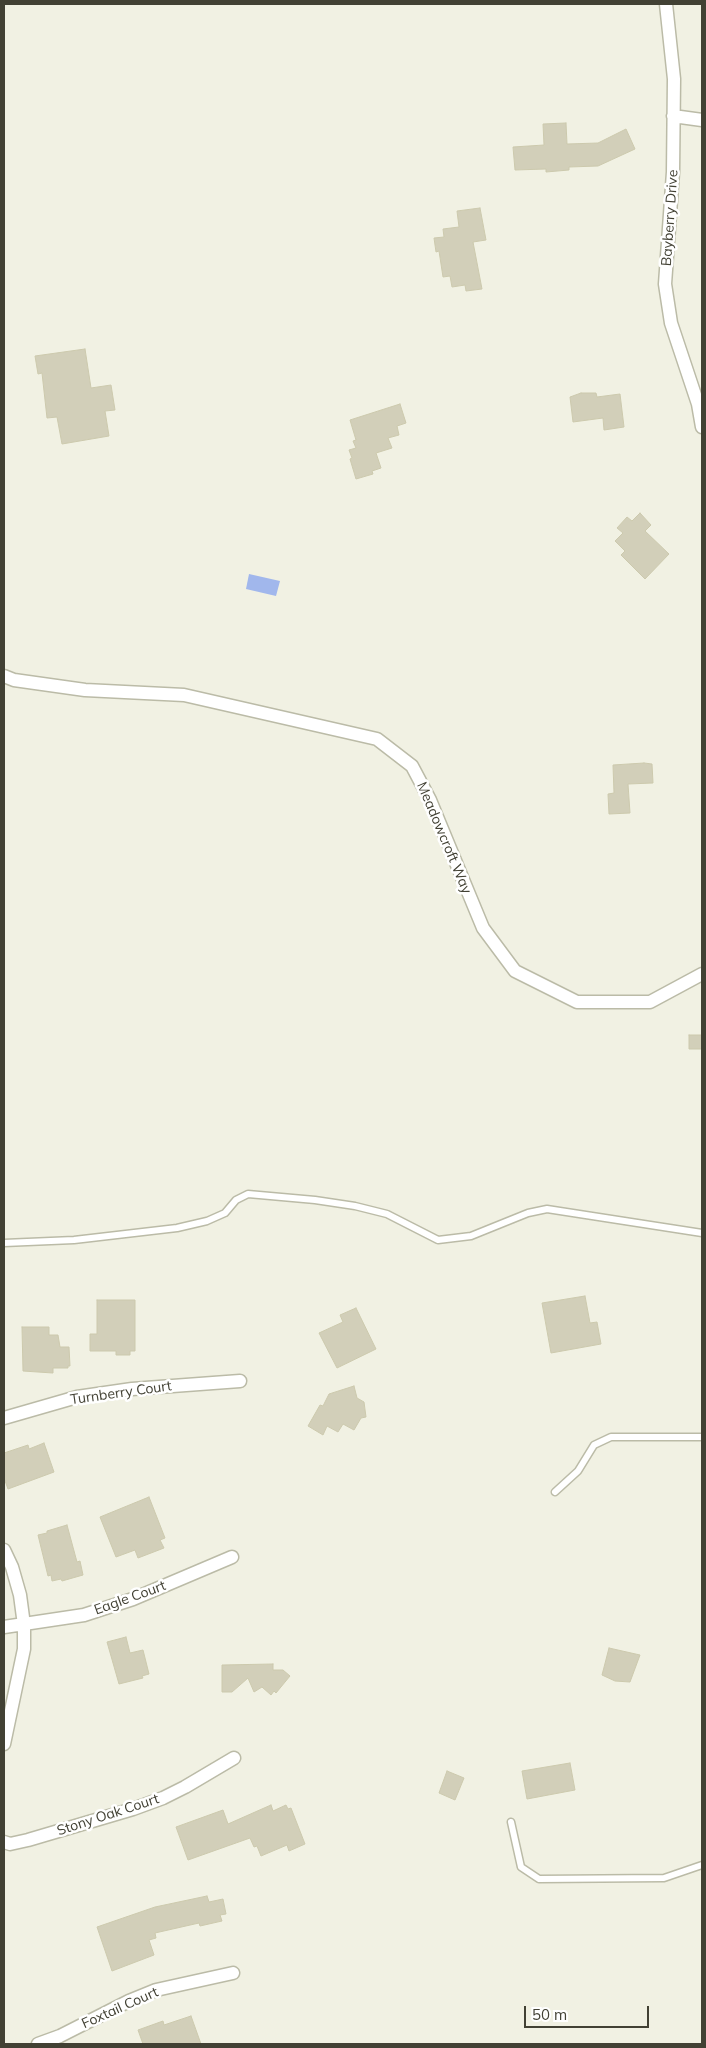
<!DOCTYPE html>
<style>
body{margin:0}
#map{position:relative;width:706px;height:2048px;overflow:hidden;background:#f1f1e3;font-family:Mulish,sans-serif}
canvas{display:block}
.frame{position:absolute;inset:0;border:5px solid #424134;pointer-events:none}
.scale{position:absolute;left:524px;top:2006px;width:125px;height:22px;box-sizing:border-box;border:2px solid #424134;border-top:0;padding-left:6px;font-size:15px;line-height:18px;white-space:nowrap;color:#424134;-webkit-text-stroke:4px #fff;paint-order:stroke}
</style>
<div id="map">
<canvas width="706" height="2048"></canvas>
<div class="frame"></div>
<div class="scale">50 m</div>
</div>
<script>
const c = document.querySelector('canvas').getContext('2d');
c.lineJoin = 'round';
function fillPath(path, color) { c.fillStyle = color; c.fill(path, 'evenodd'); }
const poly = rows => new Path2D(rows.map(r => 'M' + r).join(''));
function strokePath(path, color, width, dash) { c.strokeStyle = color; c.lineWidth = width; c.lineCap = dash ? 'butt' : 'round'; c.setLineDash(dash || []); c.stroke(path); }
function drawText(font, color, halo, rows, align = 'center') {
  c.font = font + ' Mulish,sans-serif'; c.lineWidth = 5; c.setLineDash([]); c.textBaseline = 'middle'; c.strokeStyle = halo; c.fillStyle = color; for (const [text, x, y, turn = 0] of rows) {
    c.save(); c.translate(x, y); c.rotate((+turn || 0) * Math.PI / 180); c.textAlign = isNaN(turn) ? turn : align; if (halo) c.strokeText(text, 0, 0); c.fillText(text, 0, 0); c.restore();
  }
}
const water = poly([
 [249,574,280,581,276,596,246,589]
]);
const building = poly([
 [566,123,567,144,598,143,626,129,635,149,598,166,569,167,569,170,546,172,546,169,515,170,513,147,544,145,543,124,566,123],
 [480,208,486,240,473,242,482,289,466,291,465,285,452,287,450,276,443,277,439,251,436,252,434,238,444,237,443,229,459,227,457,211,480,208],
 [85,349,91,388,111,385,115,410,105,411,109,436,62,444,57,417,47,418,42,373,38,374,35,356,85,349],
 [581,393,596,393,597,397,620,394,624,427,604,430,603,418,573,422,570,397,581,393],
 [400,404,406,423,397,426,399,435,388,438,392,448,376,453,381,468,372,471,373,474,356,479,350,459,352,458,349,450,356,448,353,441,356,440,350,420,400,404],
 [640,513,651,525,645,531,669,554,645,579,621,555,625,551,615,541,623,533,617,528,627,517,632,521,640,513],
 [644,763,652,764,653,783,628,784,630,813,609,814,608,794,614,793,613,765,644,763],
 [689,1035,702,1035,702,1049,689,1049,689,1035],
 [585,1296,590,1323,597,1322,601,1344,551,1353,542,1303,585,1296],
 [97,1300,135,1300,135,1351,130,1351,130,1355,116,1355,116,1351,90,1351,90,1334,97,1334,97,1300],
 [356,1308,376,1349,337,1368,319,1333,343,1322,340,1315,356,1308],
 [22,1327,49,1327,49,1335,58,1335,60,1347,69,1347,70,1366,68,1366,68,1368,53,1368,53,1373,23,1371,22,1327],
 [354,1386,357,1398,364,1402,366,1417,361,1418,354,1430,343,1424,338,1432,327,1426,323,1435,308,1426,320,1405,323,1406,329,1394,354,1386],
 [44,1443,54,1472,8,1489,4,1478,4,1453,28,1445,29,1449,44,1443],
 [149,1497,165,1538,160,1540,164,1548,138,1558,135,1550,116,1557,100,1517,149,1497],
 [67,1525,77,1562,80,1561,83,1575,62,1581,61,1579,52,1581,51,1575,48,1576,38,1535,47,1533,47,1531,67,1525],
 [126,1637,130,1653,143,1650,149,1674,142,1676,143,1678,119,1684,107,1642,126,1637],
 [609,1648,640,1655,630,1682,615,1681,602,1675,609,1648],
 [273,1664,273,1670,283,1670,290,1676,276,1693,274,1691,271,1695,262,1687,254,1692,248,1678,232,1692,222,1692,222,1665,273,1664],
 [570,1763,575,1790,527,1799,522,1771,570,1763],
 [447,1771,464,1778,455,1800,439,1793,447,1771],
 [271,1805,273,1811,286,1805,288,1809,291,1808,305,1844,289,1851,287,1845,261,1856,257,1846,254,1847,250,1838,188,1860,176,1827,223,1810,228,1824,271,1805],
 [207,1896,209,1902,223,1899,226,1914,220,1915,222,1921,200,1926,199,1923,155,1933,156,1938,149,1940,154,1955,112,1971,97,1927,155,1907,207,1896],
 [191,2016,201,2044,143,2044,138,2030,163,2021,164,2025,191,2016]
]);
const service = poly([
 [4,1243,74,1240,177,1228,207,1221,225,1213,236,1200,248,1194,315,1200,355,1206,387,1214,438,1240,471,1236,528,1213,547,1209,702,1233],
 [555,1492,578,1471,594,1445,611,1437,702,1437],
 [511,1822,521,1867,539,1879,664,1878,702,1865]
]);
const minor = poly([
 [666,4,674,79,673,172,665,284,671,323,698,404,702,427],
 [673,116,702,120],
 [4,676,14,680,85,690,184,695,377,739,412,766,430,800,483,928,515,971,577,1002,650,1002,702,974],
 [4,1418,77,1397,132,1389,240,1381],
 [4,1550,12,1567,20,1595,24,1625,24,1649,4,1744],
 [4,1627,84,1615,133,1599,232,1557],
 [4,1842,10,1844,28,1840,133,1809,163,1798,185,1787,234,1758],
 [38,2044,60,2036,129,2001,156,1990,233,1973]
]);
const streetNames = [
 ["Bayberry Drive",670,218,-86],
 ["Meadowcroft Way",444,838,67],
 ["Turnberry Court",121,1393,-8],
 ["Eagle Court",130,1598,-20],
 ["Stony Oak Court",108,1815,-18],
 ["Foxtail Court",120,2008,-24]
];
fillPath(water, '#a1b7ec');
fillPath(building, '#d2cfb9');
strokePath(building, '#ccc9ad', 1);
strokePath(service, '#bbbba7', 9);
strokePath(minor, '#bbbba7', 15);
strokePath(service, '#fff', 6);
strokePath(minor, '#fff', 12);
drawText('14px', '#424134', '#fff', streetNames);
</script>
